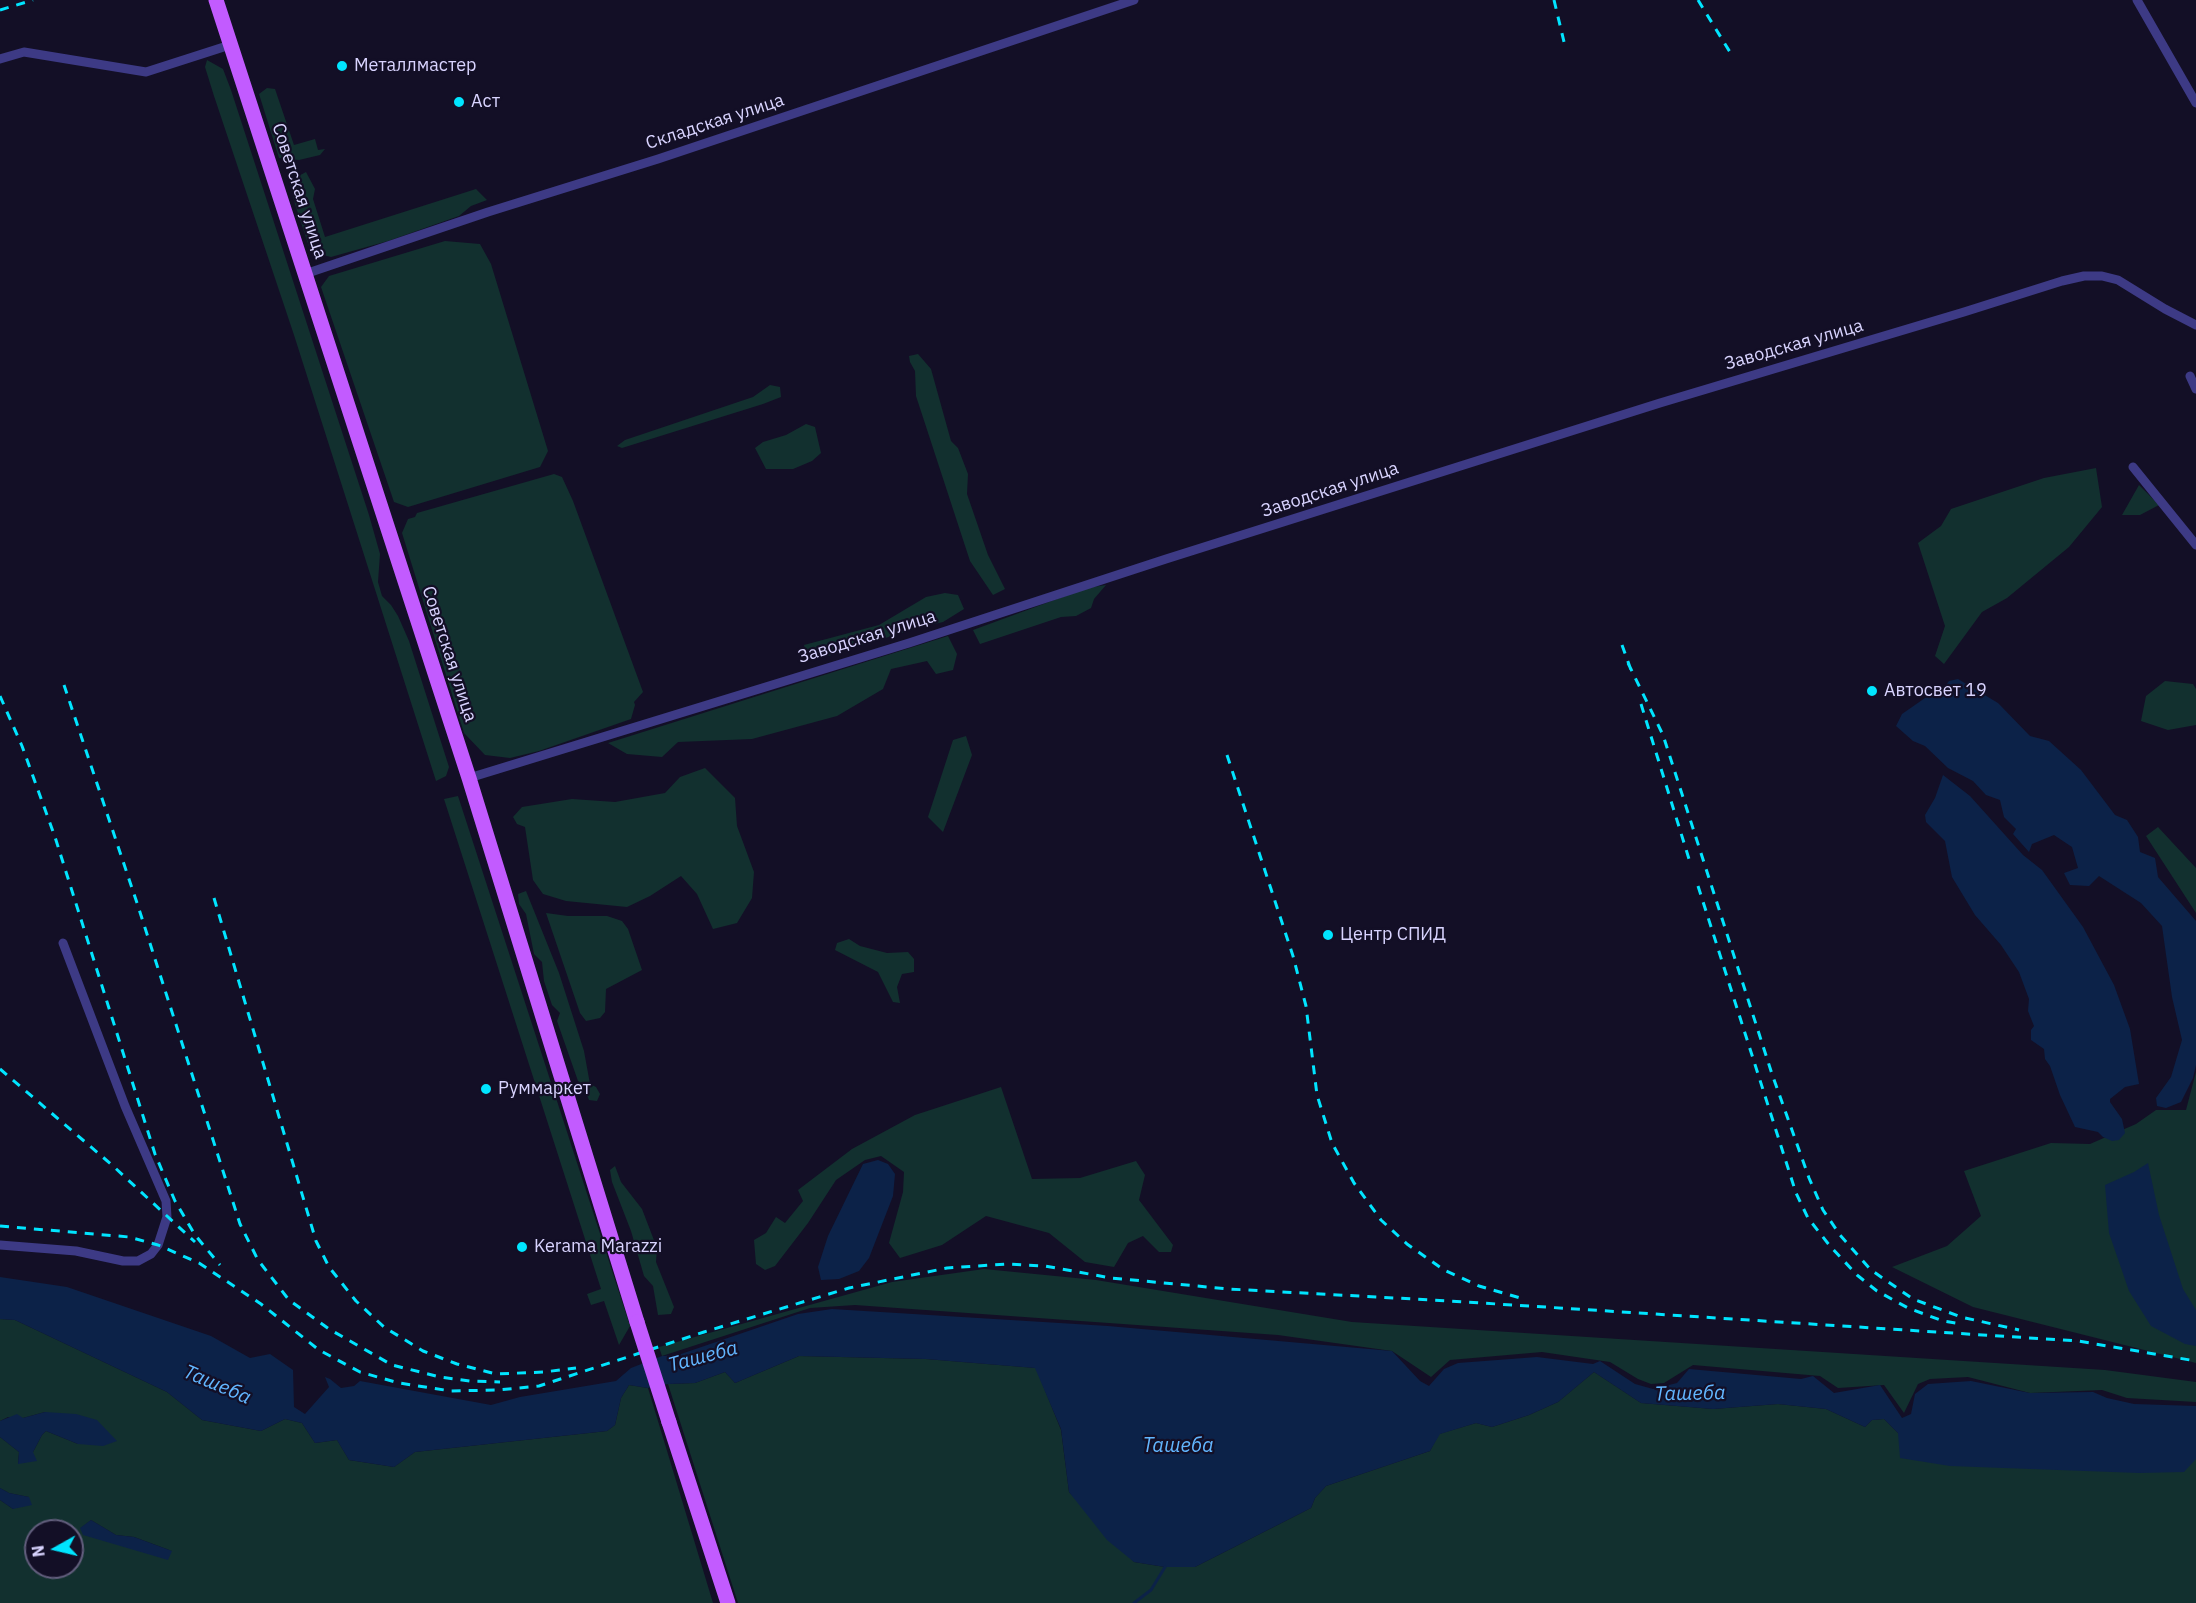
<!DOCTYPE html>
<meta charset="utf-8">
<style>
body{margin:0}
#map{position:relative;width:2196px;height:1603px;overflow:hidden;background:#130f26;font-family:"IBM Plex Sans",sans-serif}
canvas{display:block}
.north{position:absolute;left:24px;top:1519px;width:60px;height:60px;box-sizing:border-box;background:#130f26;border:2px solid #625e7d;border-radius:50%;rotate:262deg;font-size:16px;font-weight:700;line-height:24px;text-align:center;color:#d9d4ff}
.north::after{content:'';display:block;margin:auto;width:21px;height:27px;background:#00e5ff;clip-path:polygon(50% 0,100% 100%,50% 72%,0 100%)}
</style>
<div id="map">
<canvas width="2196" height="1603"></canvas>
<div class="north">N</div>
</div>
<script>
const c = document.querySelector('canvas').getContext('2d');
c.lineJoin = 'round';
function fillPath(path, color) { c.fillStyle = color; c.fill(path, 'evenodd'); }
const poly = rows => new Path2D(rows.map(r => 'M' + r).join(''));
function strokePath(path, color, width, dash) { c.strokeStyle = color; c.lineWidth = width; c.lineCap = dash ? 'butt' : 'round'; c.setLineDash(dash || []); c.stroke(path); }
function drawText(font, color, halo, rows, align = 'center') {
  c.font = font + ' "IBM Plex Sans",sans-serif'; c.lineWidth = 4.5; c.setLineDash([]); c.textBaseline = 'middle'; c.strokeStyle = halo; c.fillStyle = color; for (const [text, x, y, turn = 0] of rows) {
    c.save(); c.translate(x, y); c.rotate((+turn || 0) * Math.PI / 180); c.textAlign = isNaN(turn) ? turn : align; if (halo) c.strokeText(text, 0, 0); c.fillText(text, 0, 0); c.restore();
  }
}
const green = poly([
 [207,60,223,69,231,90,369,515,380,554,378,582,382,596,391,605,398,616,409,641,449,767,446,776,436,781,294,335,214,96,205,67],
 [267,88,275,89,294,145,315,139,318,150,325,149,320,155,299,160,279,158,259,94],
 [306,172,315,189,313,199,325,237,476,189,487,200,471,206,459,216,388,241,331,257,315,253,309,247,295,204,289,181],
 [445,241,480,244,491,264,548,451,540,467,408,507,394,502,321,287,329,276],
 [918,354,931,369,951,441,958,448,968,474,967,494,988,555,1005,589,993,595,970,561,916,396,915,371,910,362,909,356],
 [770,385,780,387,781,397,763,404,622,448,617,446,625,440,753,397],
 [806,424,815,427,821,453,812,461,793,469,766,469,755,448,763,442,786,435],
 [2096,468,2102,507,2069,547,2007,598,1982,612,1944,664,1935,656,1945,626,1918,543,1941,526,1951,509,2044,478],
 [554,474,562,477,573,501,643,692,634,702,635,705,631,719,539,751,510,758,485,755,464,733,402,533,408,519,415,517,417,513],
 [2139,485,2159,505,2140,515,2122,515],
 [1106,585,1094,599,1091,608,1076,616,1061,617,980,644,973,630,1087,588],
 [945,593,958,595,964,609,943,622,914,629,825,657,808,659,804,645,879,625,926,597],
 [948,636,957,654,953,670,936,674,927,661,891,669,883,689,837,716,752,739,678,742,662,757,627,754,608,743],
 [2165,681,2193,684,2196,689,2196,725,2168,730,2141,721,2146,696],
 [966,736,972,755,943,832,928,817,953,740],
 [705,768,735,798,737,826,754,872,752,898,737,923,713,929,697,894,681,876,650,896,627,907,566,901,543,894,533,880,525,827,517,824,513,817,522,807,572,799,615,802,665,793,680,777],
 [458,796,630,1326,619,1345,604,1301,591,1305,587,1294,601,1289,444,799],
 [2158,827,2196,868,2196,913,2146,836],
 [526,891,559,973,584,1051,590,1084,596,1087,600,1094,597,1101,589,1100,583,1085,578,1081,557,1021,560,1013,552,1005,544,981,542,962,534,954,526,914,519,904,518,894],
 [546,913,568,916,607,916,622,921,628,929,642,970,606,989,605,1012,600,1018,586,1021,580,1013],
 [849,939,860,946,887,953,908,952,914,959,914,972,902,974,897,987,900,1003,893,1002,878,972,835,950,837,943],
 [2196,1072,2196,1363,1973,1307,1892,1267,1947,1246,1981,1216,1964,1171,2051,1143,2090,1144,2136,1124,2156,1110,2186,1110],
 [1001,1087,1032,1179,1080,1178,1136,1161,1145,1175,1139,1200,1173,1245,1171,1252,1159,1252,1143,1236,1128,1243,1114,1267,1085,1262,1049,1233,986,1216,942,1245,900,1258,889,1243,903,1192,904,1172,881,1156,865,1160,836,1180,808,1223,775,1266,765,1270,756,1264,754,1240,766,1233,776,1217,785,1223,803,1201,798,1190,852,1149,915,1115],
 [615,1166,621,1182,642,1209,657,1248,656,1262,674,1307,671,1314,658,1315,653,1286,644,1276,631,1231,612,1182,610,1170],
 [984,1269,1096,1280,1352,1322,2105,1370,2196,1382,2196,1402,2127,1398,2102,1390,2030,1393,1968,1377,1930,1379,1918,1384,1904,1413,1884,1385,1838,1388,1820,1376,1693,1365,1664,1383,1651,1384,1638,1379,1610,1362,1542,1352,1450,1360,1431,1377,1392,1351,1278,1335,855,1305,810,1308,662,1356,659,1347,892,1282],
 [0,1319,15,1320,167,1392,202,1420,261,1431,285,1419,302,1423,315,1443,337,1440,349,1460,394,1467,415,1452,607,1431,615,1425,621,1398,629,1385,648,1388,713,1603,0,1603,0,1500,13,1509,29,1497,9,1493,0,1488,0,1437,19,1452,18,1464,33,1452,42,1435,46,1431,78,1444,45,1412,23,1418,8,1417,0,1421],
 [91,1520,116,1535,134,1537,172,1551,81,1528],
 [36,1531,72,1531,72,1567,36,1567],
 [799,1356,926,1359,1036,1368,1061,1430,1069,1492,1134,1562,1165,1567,1195,1567,1311,1508,1315,1498,1326,1486,1430,1451,1439,1434,1476,1423,1492,1427,1529,1415,1558,1402,1594,1372,1641,1403,1713,1409,1778,1404,1826,1409,1865,1427,1872,1420,1884,1419,1898,1433,2196,1459,2196,1603,738,1603,668,1384,695,1383,725,1372,735,1383]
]);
const water = poly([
 [1958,679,1998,703,2030,736,2049,741,2081,770,2115,815,2127,820,2138,837,2140,852,2155,858,2158,877,2196,921,2196,1065,2193,1078,2181,1102,2166,1108,2157,1106,2156,1098,2171,1077,2182,1040,2172,997,2162,926,2141,903,2099,876,2089,886,2070,885,2064,873,2078,868,2072,847,2054,835,2032,844,2029,852,2013,834,2016,829,2004,817,2000,800,1986,795,1973,781,1948,768,1925,746,1913,741,1896,726,1902,714,1925,698,1942,690,1949,681],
 [1943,775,1970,796,2023,855,2042,870,2083,927,2114,985,2130,1029,2139,1084,2125,1087,2110,1099,2110,1102,2122,1119,2125,1133,2119,1140,2112,1141,2103,1137,2098,1132,2075,1127,2060,1095,2050,1066,2045,1059,2044,1049,2031,1040,2031,1030,2034,1026,2028,1011,2029,999,2019,972,2001,945,1975,915,1952,877,1945,841,1926,822,1925,815,1935,798],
 [878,1160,888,1164,895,1174,893,1196,869,1258,859,1271,839,1279,821,1280,818,1267,828,1236,863,1164],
 [2148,1163,2159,1215,2183,1289,2196,1310,2196,1346,2185,1344,2151,1326,2129,1291,2109,1233,2105,1185,2134,1172],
 [0,1277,67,1287,211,1336,250,1358,270,1354,293,1370,294,1407,305,1414,329,1387,325,1377,330,1379,341,1388,354,1386,360,1381,491,1405,520,1397,616,1381,631,1368,662,1356,678,1355,798,1314,832,1309,1108,1326,1392,1351,1420,1381,1429,1386,1444,1369,1458,1363,1537,1357,1593,1364,1600,1361,1635,1384,1653,1389,1677,1383,1689,1369,1801,1379,1813,1376,1834,1393,1880,1385,1902,1418,1911,1414,1915,1394,1928,1384,1971,1381,2030,1393,2093,1392,2107,1398,2134,1404,2196,1406,2196,1459,2184,1472,2139,1473,1950,1466,1900,1458,1898,1433,1884,1419,1872,1420,1865,1427,1826,1409,1778,1404,1713,1409,1641,1403,1594,1372,1558,1402,1529,1415,1492,1427,1476,1423,1440,1434,1430,1451,1326,1486,1315,1498,1311,1508,1195,1567,1165,1567,1134,1562,1107,1540,1069,1492,1061,1429,1035,1368,926,1359,799,1356,735,1383,725,1372,695,1383,668,1384,648,1388,629,1385,621,1398,615,1425,607,1431,415,1452,394,1467,349,1460,337,1440,315,1443,302,1423,285,1419,261,1431,202,1420,167,1392,15,1320,0,1319],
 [45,1412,76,1414,97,1420,117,1441,103,1446,78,1444,46,1431,42,1435,33,1452,37,1461,18,1464,19,1452,0,1437,0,1421,17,1414,23,1418],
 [0,1488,9,1493,29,1497,32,1505,13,1509,0,1500],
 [91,1520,116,1535,134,1537,172,1551,168,1560,83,1535,80,1528]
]);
const stream = poly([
 [1134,1603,1151,1590,1165,1567]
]);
const minor = poly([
 [2137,0,2196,103],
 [0,59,24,52,146,72,230,45],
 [305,274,488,212,658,159,1134,0],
 [2190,376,2196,389],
 [2133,467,2196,545],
 [469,778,909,643,1166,559,1660,403,1964,312,2062,281,2084,276,2102,276,2118,280,2165,309,2196,325],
 [0,1245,76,1251,123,1261,138,1261,151,1254,158,1245,167,1217,166,1201,125,1106,63,943]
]);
const primary = poly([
 [216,0,469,778,637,1322],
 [669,1422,728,1603]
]);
const rail = poly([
 [1554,0,1565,46],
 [1698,0,1733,57],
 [0,10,33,0],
 [1622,645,1631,670],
 [1628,663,1663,735,1772,1074,1809,1178,1823,1210,1840,1235,1871,1270,1913,1299,1961,1317,2019,1330],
 [64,685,138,906,240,1224,258,1260,289,1300,329,1329,392,1365,440,1377,470,1381,500,1382],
 [0,696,22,746,55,837,155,1154,175,1201,195,1235,220,1265],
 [1641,704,1689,859],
 [1227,755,1293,956,1306,1006,1317,1095,1332,1143,1354,1183,1381,1220,1407,1244,1444,1270,1479,1286,1524,1299],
 [1698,886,1796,1193,1808,1218,1830,1246,1857,1275,1877,1291,1908,1308,1943,1321,1962,1324],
 [214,898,316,1241,329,1267,356,1301,384,1327,423,1351,457,1364,496,1374,544,1372,576,1368],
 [0,1069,112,1165,195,1242],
 [0,1226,129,1237,158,1245,199,1263,261,1304,319,1350,360,1372,399,1383,451,1391,498,1390,539,1386,704,1332,849,1288,947,1268,1008,1264,1045,1266,1111,1278,1229,1289,1450,1301,2078,1341,2196,1361]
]);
const primaryBridge = poly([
 [637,1322,669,1422]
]);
const markers = [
 [342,66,6,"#00e5ff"],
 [459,102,6,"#00e5ff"],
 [1872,691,6,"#00e5ff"],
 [1328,935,6,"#00e5ff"],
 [486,1089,6,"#00e5ff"],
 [522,1247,6,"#00e5ff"]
];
const poiNames = [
 ["Металлмастер",354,66],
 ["Аст",471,102],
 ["Автосвет 19",1884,691],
 ["Центр СПИД",1340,935],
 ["Руммаркет",498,1089],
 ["Kerama Marazzi",534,1247]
];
const streetNames = [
 ["Складская улица",715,122,-18],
 ["Советская улица",299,191,72],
 ["Заводская улица",1794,345,-16],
 ["Заводская улица",1330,490,-18],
 ["Заводская улица",867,637,-17],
 ["Советская улица",449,654,72]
];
const waterNames = [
 ["Ташеба",703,1357,-15],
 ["Ташеба",217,1385,23],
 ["Ташеба",1690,1394,-1],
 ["Ташеба",1178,1446]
];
fillPath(green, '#12302f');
fillPath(water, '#0c2248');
strokePath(stream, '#0c2248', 3);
strokePath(minor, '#3d3a85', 9);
strokePath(primary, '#c25bff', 15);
strokePath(rail, '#00e5ff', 3, [9, 8]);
strokePath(primaryBridge, '#c25bff', 15);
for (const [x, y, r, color] of markers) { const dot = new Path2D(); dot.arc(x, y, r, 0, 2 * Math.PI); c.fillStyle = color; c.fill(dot); strokePath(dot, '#130f26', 2); }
drawText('18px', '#d9d4ff', '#130f26', poiNames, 'left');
drawText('18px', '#d9d4ff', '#130f26', streetNames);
drawText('italic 20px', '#62b6ff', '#130f26', waterNames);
</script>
